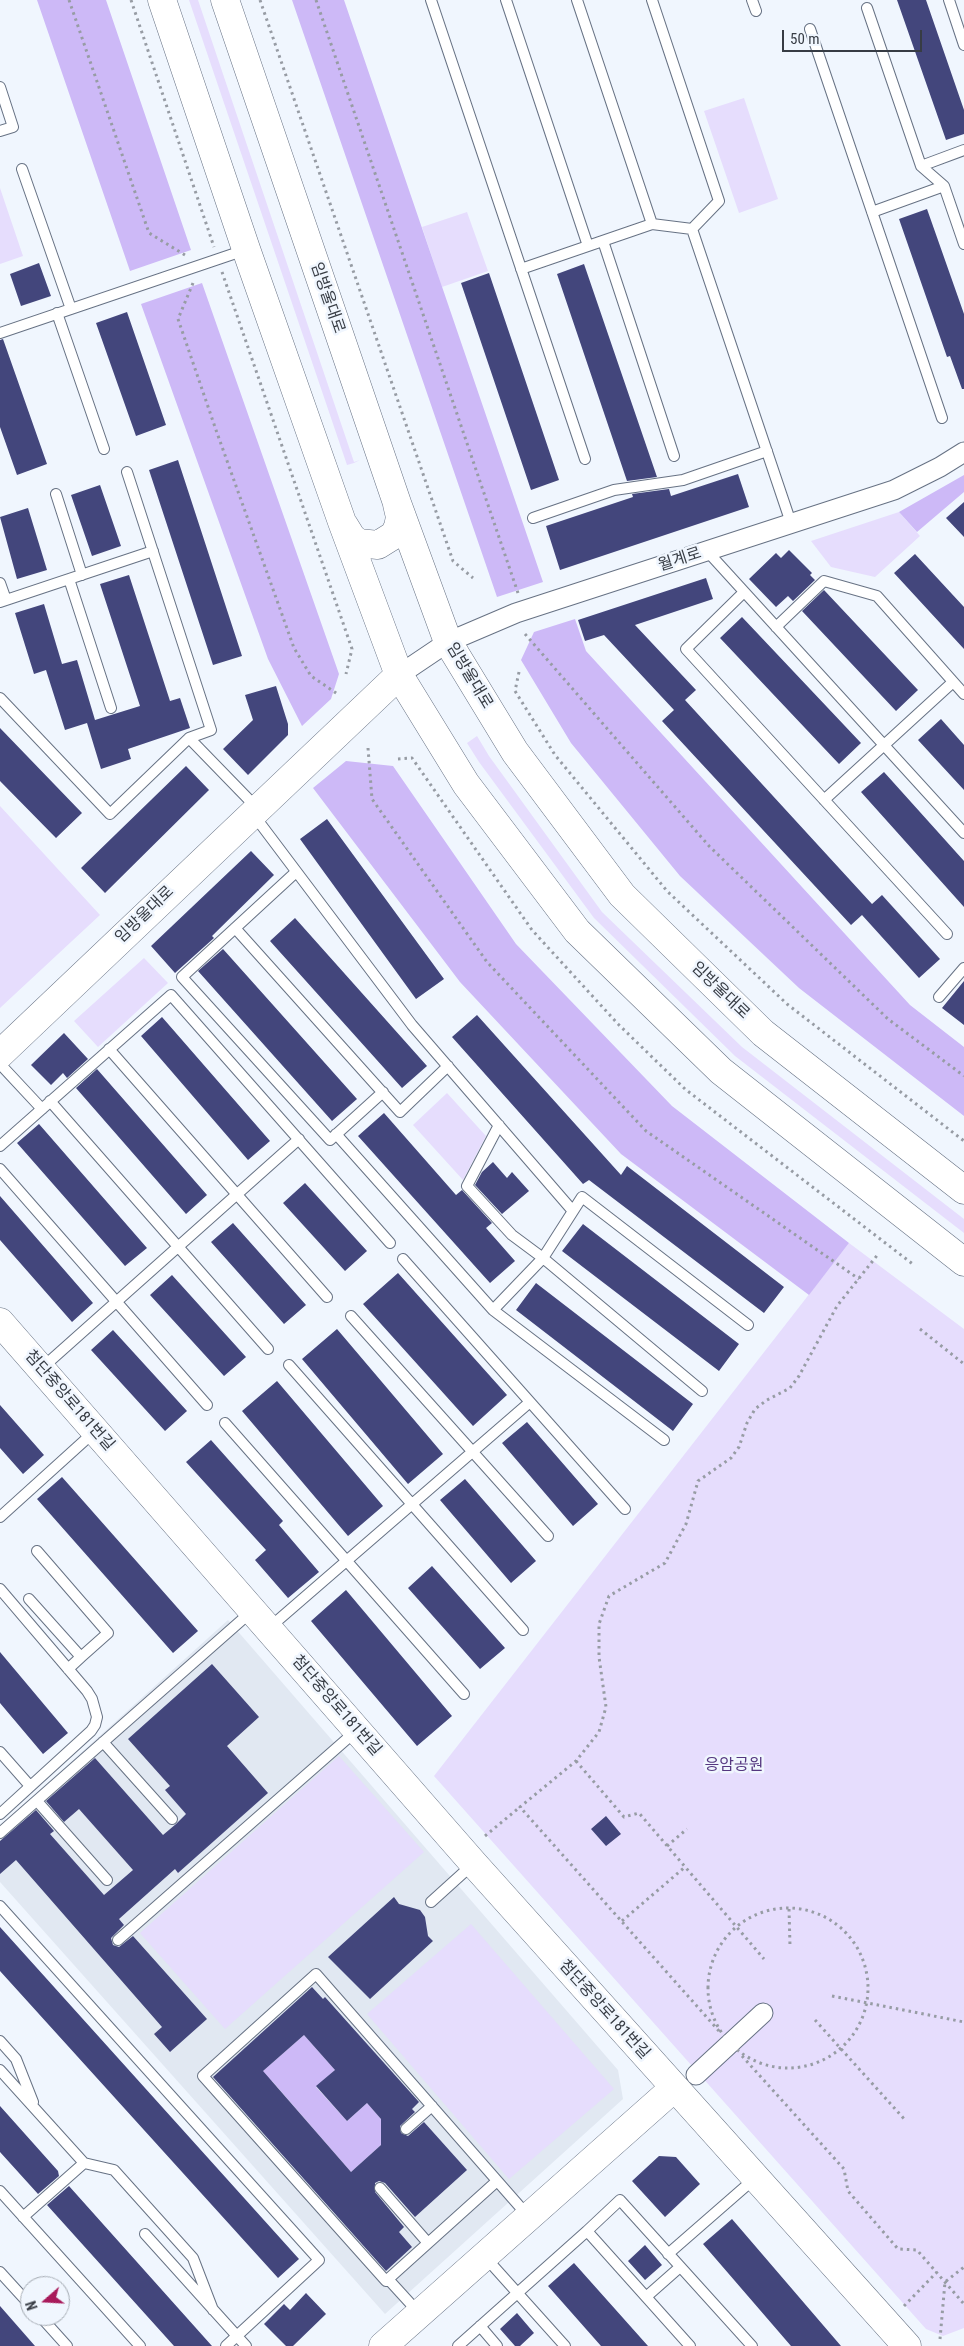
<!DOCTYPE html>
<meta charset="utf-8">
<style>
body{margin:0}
#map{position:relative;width:964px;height:2346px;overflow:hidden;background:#f0f6fe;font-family:"Roboto Condensed",sans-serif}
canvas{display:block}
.north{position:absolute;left:20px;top:2276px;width:50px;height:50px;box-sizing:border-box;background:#f0f6fe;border:1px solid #a6acb4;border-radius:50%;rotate:251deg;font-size:14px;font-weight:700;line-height:20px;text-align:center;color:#373c44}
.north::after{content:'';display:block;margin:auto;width:18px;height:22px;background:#a81a5a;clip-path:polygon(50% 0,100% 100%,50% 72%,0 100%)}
.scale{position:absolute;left:782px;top:30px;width:140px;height:22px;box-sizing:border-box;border:2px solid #373c44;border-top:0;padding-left:6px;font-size:15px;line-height:18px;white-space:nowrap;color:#373c44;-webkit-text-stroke:4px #f0f6fe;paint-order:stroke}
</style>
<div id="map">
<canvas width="964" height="2346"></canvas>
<div class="north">N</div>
<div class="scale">50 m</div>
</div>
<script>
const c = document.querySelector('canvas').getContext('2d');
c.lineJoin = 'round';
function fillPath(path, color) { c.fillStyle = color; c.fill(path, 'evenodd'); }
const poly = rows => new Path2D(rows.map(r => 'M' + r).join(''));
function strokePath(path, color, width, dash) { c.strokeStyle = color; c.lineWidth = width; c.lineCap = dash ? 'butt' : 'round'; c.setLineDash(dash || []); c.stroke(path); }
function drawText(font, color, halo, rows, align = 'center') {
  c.font = font + ' "Roboto Condensed","Noto Sans KR",sans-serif'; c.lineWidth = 5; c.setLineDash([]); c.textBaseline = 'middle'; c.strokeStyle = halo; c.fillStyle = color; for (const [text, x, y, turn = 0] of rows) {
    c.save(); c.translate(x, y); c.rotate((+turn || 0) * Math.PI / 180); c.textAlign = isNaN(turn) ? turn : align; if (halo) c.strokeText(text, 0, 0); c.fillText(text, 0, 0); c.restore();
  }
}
const built = poly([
 [228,1620,618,2070,623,2099,385,2314,0,1882,0,1826]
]);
const green = poly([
 [189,0,198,0,354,462,360,460,354,463,347,465],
 [744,98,778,199,739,213,704,111],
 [0,188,23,256,0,264],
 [467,212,488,271,442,287,422,227],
 [899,512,920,536,875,577,831,567,811,541],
 [477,736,489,756,602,912,742,1047,964,1219,964,1233,735,1056,594,918,479,762,467,743],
 [0,806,100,915,0,1008],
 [144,958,168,983,98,1047,74,1021],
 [447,1093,486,1136,463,1180,413,1125],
 [849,1243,964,1329,964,2328,943,2336,926,2329,434,1776],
 [339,1756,424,1852,225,2029,140,1933],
 [471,1924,614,2089,509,2179,367,2014]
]);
const forest = poly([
 [37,0,106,0,191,250,130,271],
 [292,0,344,0,543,582,497,597],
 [202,283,339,674,331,699,302,726,268,659,141,304],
 [964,475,964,492,917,532,899,512],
 [575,619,586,651,910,1005,964,1047,964,1116,799,988,680,876,571,743,521,660,534,632],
 [346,761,393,766,516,944,672,1106,849,1243,809,1295,621,1154,460,982,313,788],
 [304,2035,335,2070,316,2087,347,2121,367,2103,381,2119,381,2145,351,2172,272,2081,247,2085]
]);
const building = poly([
 [897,0,926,0,964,110,964,134,946,140],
 [927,209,964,314,964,389,962,389,950,356,947,357,899,219],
 [39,263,51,296,21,306,10,274],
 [584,264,657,477,627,481,557,274],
 [489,273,559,480,531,490,461,283],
 [127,312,166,425,136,436,96,323],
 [3,339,47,464,17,475,0,427,0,340],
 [178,460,242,656,213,665,149,470],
 [738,474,749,507,560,570,546,526,633,497,632,494,669,489,671,496],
 [100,485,121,546,92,556,71,495],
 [964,502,964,537,946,518],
 [28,508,47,570,17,579,0,517],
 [789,550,812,573,810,575,815,580,793,601,788,596,776,607,749,579,776,553,781,558],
 [915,554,964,607,964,649,894,573],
 [129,575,170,701,180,698,190,728,128,749,131,759,101,769,87,723,65,730,46,670,34,674,15,613,44,604,62,664,77,660,95,720,140,706,100,584],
 [706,578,713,599,635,625,696,690,685,700,872,904,882,895,940,959,919,978,862,915,851,925,662,721,674,710,604,635,585,641,578,620],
 [824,590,918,690,896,711,802,611],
 [742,617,861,743,839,764,720,638],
 [276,686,288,724,288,735,248,775,223,749,253,720,245,695],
 [941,719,964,745,964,790,918,740],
 [0,728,82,813,56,838,0,781],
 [186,766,209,790,105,893,81,868],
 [884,772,964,861,964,907,861,792],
 [327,819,444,979,416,999,300,839],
 [251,851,274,875,212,936,214,938,175,973,151,946],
 [295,918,427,1066,402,1088,270,941],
 [223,949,357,1099,332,1121,198,971],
 [964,981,964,1025,942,1008],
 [477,1015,621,1175,627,1166,784,1287,764,1313,589,1180,583,1184,452,1037],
 [162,1017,270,1141,248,1160,141,1036],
 [64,1033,88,1059,67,1078,63,1073,51,1085,31,1065],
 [97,1069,207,1195,186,1214,76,1088],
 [384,1113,456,1195,462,1190,492,1223,486,1228,515,1261,490,1283,358,1136],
 [39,1124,147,1248,125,1266,17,1143],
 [493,1162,507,1178,512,1172,529,1191,502,1214,475,1185,482,1172],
 [305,1183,367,1251,345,1271,283,1203],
 [0,1196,93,1303,72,1322,0,1240],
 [233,1223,306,1305,284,1324,211,1242],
 [583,1224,739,1344,719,1371,562,1251],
 [398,1273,507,1395,473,1426,363,1304],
 [172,1275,246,1357,224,1376,150,1295],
 [536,1283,693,1404,673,1431,516,1310],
 [337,1329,443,1454,408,1484,302,1359],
 [113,1330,187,1411,165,1431,91,1350],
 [277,1381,383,1506,348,1536,242,1411],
 [0,1405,44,1455,23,1474,0,1448],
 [527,1422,598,1504,573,1526,502,1443],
 [211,1440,283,1521,279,1525,319,1572,288,1598,255,1560,266,1550,186,1462],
 [62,1477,198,1631,173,1653,37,1499],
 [465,1479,536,1561,511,1583,440,1500],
 [432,1566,505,1648,480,1669,408,1588],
 [346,1590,452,1716,417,1746,311,1621],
 [0,1652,68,1733,43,1754,0,1703],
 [212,1664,259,1717,227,1746,268,1793,178,1873,175,1869,119,1919,124,1925,111,1938,113,1945,119,1947,133,1936,207,2019,170,2052,154,2034,162,2027,16,1860,0,1874,0,1841,36,1810,54,1831,50,1834,104,1895,133,1870,79,1809,64,1822,46,1801,95,1758,163,1835,176,1824,186,1814,165,1790,170,1786,128,1739],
 [606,1816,621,1834,606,1846,591,1829],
 [394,1897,399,1904,420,1910,425,1917,428,1936,433,1941,370,1999,328,1957],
 [0,1927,299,2259,278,2278,0,1971],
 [312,1987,323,1999,325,1997,419,2102,412,2109,415,2112,400,2126,401,2133,408,2136,424,2122,467,2170,415,2217,385,2183,379,2181,375,2183,375,2192,404,2227,399,2232,412,2247,386,2271,213,2077],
 [304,2035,335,2070,316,2086,347,2121,367,2103,381,2119,381,2145,351,2172,263,2071],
 [0,2106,58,2171,59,2176,38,2194,0,2152],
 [659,2156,676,2157,700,2184,665,2217,632,2181],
 [69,2186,212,2346,174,2346,47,2205],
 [732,2219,841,2346,791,2346,703,2244],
 [645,2245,662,2265,645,2280,628,2261],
 [574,2263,648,2346,601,2346,548,2286],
 [306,2293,326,2314,293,2346,286,2346,264,2324,284,2304,290,2310],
 [0,2306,35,2346,0,2346],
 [517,2313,534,2333,520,2346,515,2346,500,2329]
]);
const path = poly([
 [69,0,149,233,185,255],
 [131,0,214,247],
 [260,0,453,561,473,578],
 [316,0,518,593],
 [222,272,352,649,346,674],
 [193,283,178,319,216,430,294,648,311,676,339,695],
 [525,634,709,846,888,1019,964,1076],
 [519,672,515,691,555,755,667,891,787,1004,964,1141],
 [368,748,372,799,487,962,646,1131,859,1279],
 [398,759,412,758,532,930,618,1024,685,1089,914,1265],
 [920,1329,964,1364],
 [576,1761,624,1817,639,1813,764,1959],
 [485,1836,520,1807],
 [667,1846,687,1829],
 '708 1988a80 80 0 1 1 160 0a80 80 0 1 1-160 0Z',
 [789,1909,790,1946],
 [622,1921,685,1867],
 [832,1996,964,2022],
 [815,2020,906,2121],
 [719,2031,520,1807,576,1761,599,1732,606,1707,599,1657,599,1624,609,1596,665,1563,686,1524,698,1481,731,1458,739,1447,747,1423,755,1409,767,1400,790,1388,799,1376,837,1306,879,1253],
 [742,2056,844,2169,848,2191,898,2249,917,2250,964,2304],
 [904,2306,937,2272],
 [940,2339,945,2282,964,2267]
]);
const lane = poly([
 [431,0,585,459],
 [506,0,588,246],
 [577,0,652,224],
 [652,0,719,201,692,229],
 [752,0,756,11],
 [949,0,964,45],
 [867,8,921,166,944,186,964,244],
 [810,29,942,418],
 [0,87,13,127,0,131],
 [921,166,964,150],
 [22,169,71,309],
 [872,212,944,186],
 [692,229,791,523],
 [603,241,674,456],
 [521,269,652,224,692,229],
 [57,313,104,449],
 [0,333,245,250],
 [127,472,211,730,189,738],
 [56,494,82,575],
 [533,518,614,490,683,480,767,451],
 [707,551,964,833],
 [69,579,111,708],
 [0,583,6,600],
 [744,592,686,649,947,934],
 [0,602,153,551],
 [776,627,824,581,877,596,964,694],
 [0,698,110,814,189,738,257,808],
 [824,800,953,682],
 [253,814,412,1025,572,1210],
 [296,872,182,977,330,1140,383,1092],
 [235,928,400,1112,448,1066],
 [939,997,964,968],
 [109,1049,327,1297],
 [0,1064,42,1109],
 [50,1101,268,1349],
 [499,1125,467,1186,512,1235,543,1258,702,1391],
 [336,1134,493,1310,664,1440],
 [0,1146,171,995,390,1243],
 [0,1169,207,1405],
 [403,1259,625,1509],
 [493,1310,543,1258,582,1197,748,1325],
 [351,1316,548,1536],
 [289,1365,523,1630],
 [42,1368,299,1139],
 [225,1423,464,1694],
 [0,1517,94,1432],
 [37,1551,108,1633,81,1657],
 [0,1589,87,1691,92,1699,97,1717,95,1725,91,1731,0,1814],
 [29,1599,81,1657,68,1669],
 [269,1628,530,1402],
 [103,1742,172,1819],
 [0,1752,30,1786],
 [37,1801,107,1880],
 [0,1833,252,1611],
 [431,1902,473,1864],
 [0,1906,319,2260,226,2346],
 [118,1940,356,1731],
 [0,2041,16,2059,33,2102],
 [0,2070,84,2163,114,2170,193,2258,213,2310],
 [406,2129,432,2106],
 [497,2181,386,2281,203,2076,316,1974,528,2216],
 [380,2188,428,2243],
 [0,2191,140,2346],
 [23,2217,84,2163],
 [145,2234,246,2346],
 [668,2254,754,2179],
 [486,2258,565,2346],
 [0,2272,30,2305],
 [388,2279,419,2313],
 [646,2297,680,2267],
 [40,2316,67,2346],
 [480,2326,497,2346],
 [458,2346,587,2231],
 [690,2346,587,2231,620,2200,752,2346]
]);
const street = poly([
 [399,675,448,642,516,613,894,490,940,467,964,452],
 [696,2075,763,2013]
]);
const secondary = poly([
 [162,0,246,249,342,522,399,675,466,784,577,931,721,1071,964,1262],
 [225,0,397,503,448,642,515,752,622,895,763,1033,964,1190],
 [344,525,352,538,359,543,378,545,394,535,398,527,400,517,397,504],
 [0,1054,399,675],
 [0,1322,474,1864,907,2346],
 [383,2346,674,2088]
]);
const streetNames = [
 ["임방울대로",327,298,71],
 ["월계로",680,560,-18],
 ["임방울대로",469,676,59],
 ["임방울대로",145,915,-44],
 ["임방울대로",720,991,44],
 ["첨단중앙로181번길",69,1401,49],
 ["첨단중앙로181번길",336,1706,49],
 ["첨단중앙로181번길",604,2010,48]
];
const parkNames = [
 ["응암공원",734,1766]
];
fillPath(built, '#e1e8f2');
fillPath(green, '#e6ddfd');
fillPath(forest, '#cdb9f7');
fillPath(building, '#43467c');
strokePath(lane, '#677284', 12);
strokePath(street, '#677284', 21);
strokePath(secondary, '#677284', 29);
strokePath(path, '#979ca4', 3, [2.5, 4]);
strokePath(lane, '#fff', 10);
strokePath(street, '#fff', 19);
strokePath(secondary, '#fff', 28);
drawText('16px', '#373c44', '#f0f6fe', streetNames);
drawText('16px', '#543780', '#f0f6fe', parkNames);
</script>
